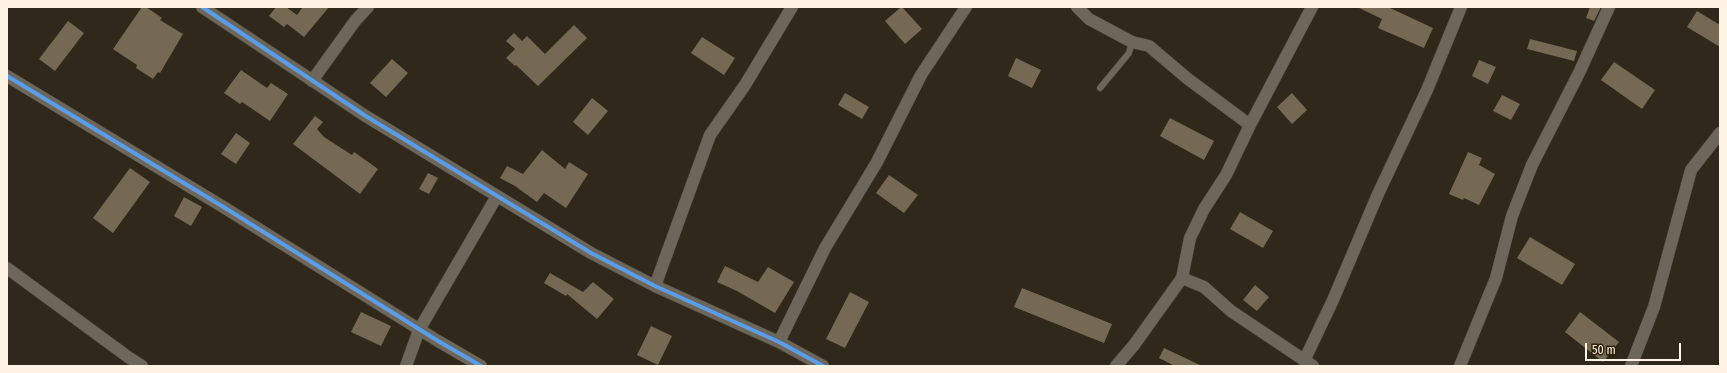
<!DOCTYPE html>
<style>
body{margin:0}
#map{position:relative;width:1727px;height:373px;overflow:hidden;background:#30281a;font-family:"Fira Sans Condensed",sans-serif}
canvas{display:block}
.frame{position:absolute;inset:0;border:8px solid #fef3e4;pointer-events:none}
.scale{position:absolute;left:1585px;top:343px;width:96px;height:18px;box-sizing:border-box;border:2px solid #fef3e4;border-top:0;padding-left:5px;font-size:12px;line-height:14px;white-space:nowrap;color:#fef3e4;-webkit-text-stroke:3px #2f2006;paint-order:stroke}
</style>
<div id="map">
<canvas width="1727" height="373"></canvas>
<div class="frame"></div>
<div class="scale">50 m</div>
</div>
<script>
const c = document.querySelector('canvas').getContext('2d');
c.lineJoin = 'round';
function fillPath(path, color) { c.fillStyle = color; c.fill(path, 'evenodd'); }
const poly = rows => new Path2D(rows.map(r => 'M' + r).join(''));
function strokePath(path, color, width, dash) { c.strokeStyle = color; c.lineWidth = width; c.lineCap = dash ? 'butt' : 'round'; c.setLineDash(dash || []); c.stroke(path); }
const building = poly([
 [142,7,146,7,162,18,160,20,183,34,160,73,158,72,153,79,136,68,137,65,113,49],
 [276,7,286,7,297,15,303,7,329,7,304,37,287,24,284,27,269,16],
 [901,7,902,7,922,29,905,44,885,21],
 [1357,7,1388,7,1433,28,1424,48,1378,28,1382,19],
 [1590,7,1601,7,1594,21,1586,18],
 [1697,11,1720,25,1720,47,1687,27],
 [68,21,84,33,55,71,39,59],
 [574,25,587,38,538,86,516,65,515,66,506,58,515,49,506,41,514,33,522,41,527,36,545,54],
 [702,37,735,58,724,75,691,53],
 [1530,39,1577,51,1574,61,1527,49],
 [1016,58,1041,70,1032,88,1008,76],
 [392,59,408,73,386,97,370,83],
 [1479,60,1496,67,1488,84,1472,76],
 [1614,62,1655,90,1642,109,1601,80],
 [241,70,267,88,271,83,288,94,270,121,242,102,240,104,224,93],
 [845,93,869,107,862,119,838,105],
 [1292,93,1307,110,1292,124,1277,107],
 [1502,95,1520,104,1511,120,1493,111],
 [592,98,608,111,588,135,573,122],
 [315,116,323,122,317,129,324,137,352,155,354,152,378,169,360,194,293,144],
 [1170,118,1214,141,1204,160,1160,136],
 [236,133,250,143,236,164,221,154],
 [542,150,565,169,569,162,588,174,566,208,544,193,537,202,515,186,500,178,507,166,523,174],
 [1468,152,1482,158,1479,165,1495,174,1479,205,1464,198,1463,200,1449,194],
 [130,168,150,182,113,233,93,218],
 [428,173,438,178,429,194,419,189],
 [889,175,918,195,904,213,876,193],
 [184,197,202,207,191,226,174,216],
 [1240,212,1273,231,1263,248,1230,229],
 [1530,237,1575,264,1562,285,1517,258],
 [725,266,758,282,768,267,794,282,775,313,737,291,717,282],
 [550,273,583,292,593,282,614,299,597,319,567,294,566,296,544,283],
 [1255,285,1269,297,1257,311,1243,300],
 [1022,288,1112,324,1104,343,1014,307],
 [850,292,869,302,845,348,826,339],
 [361,312,391,326,381,346,351,332],
 [1580,312,1619,342,1603,362,1565,332],
 [651,326,672,336,658,365,637,355],
 [1164,348,1202,366,1175,366,1159,358]
]);
const service = poly([
 [1100,88,1129,53,1132,42]
]);
const minor = poly([
 [202,7,364,115,591,253,655,286,779,342,823,366],
 [1077,7,1089,19,1132,42,1149,46,1188,79,1250,125],
 [7,76,225,208,438,341,481,366],
 [312,81,355,21,368,7],
 [7,268,128,357,142,366],
 [1182,278,1204,287,1231,311,1313,366],
 [655,286,710,135,745,85,792,7],
 [779,342,825,248,877,162,921,75,966,7],
 [1304,361,1333,300,1378,194,1427,90,1461,7],
 [406,366,419,330,497,196],
 [1116,366,1134,345,1182,278,1190,238,1204,209,1226,175,1250,125,1312,7],
 [1460,366,1496,278,1512,216,1532,165,1579,73,1609,7],
 [1631,366,1654,307,1691,170,1720,133]
]);
const cycleway = poly([
 [202,7,364,115,591,253,655,286,779,342,823,366],
 [7,76,225,208,438,341,481,366]
]);
fillPath(building, '#756953');
strokePath(service, '#4a4237', 7);
strokePath(minor, '#4a4237', 13);
strokePath(service, '#6c665b', 6);
strokePath(minor, '#6c665b', 12);
strokePath(cycleway, '#5a9eea', 4);
</script>
